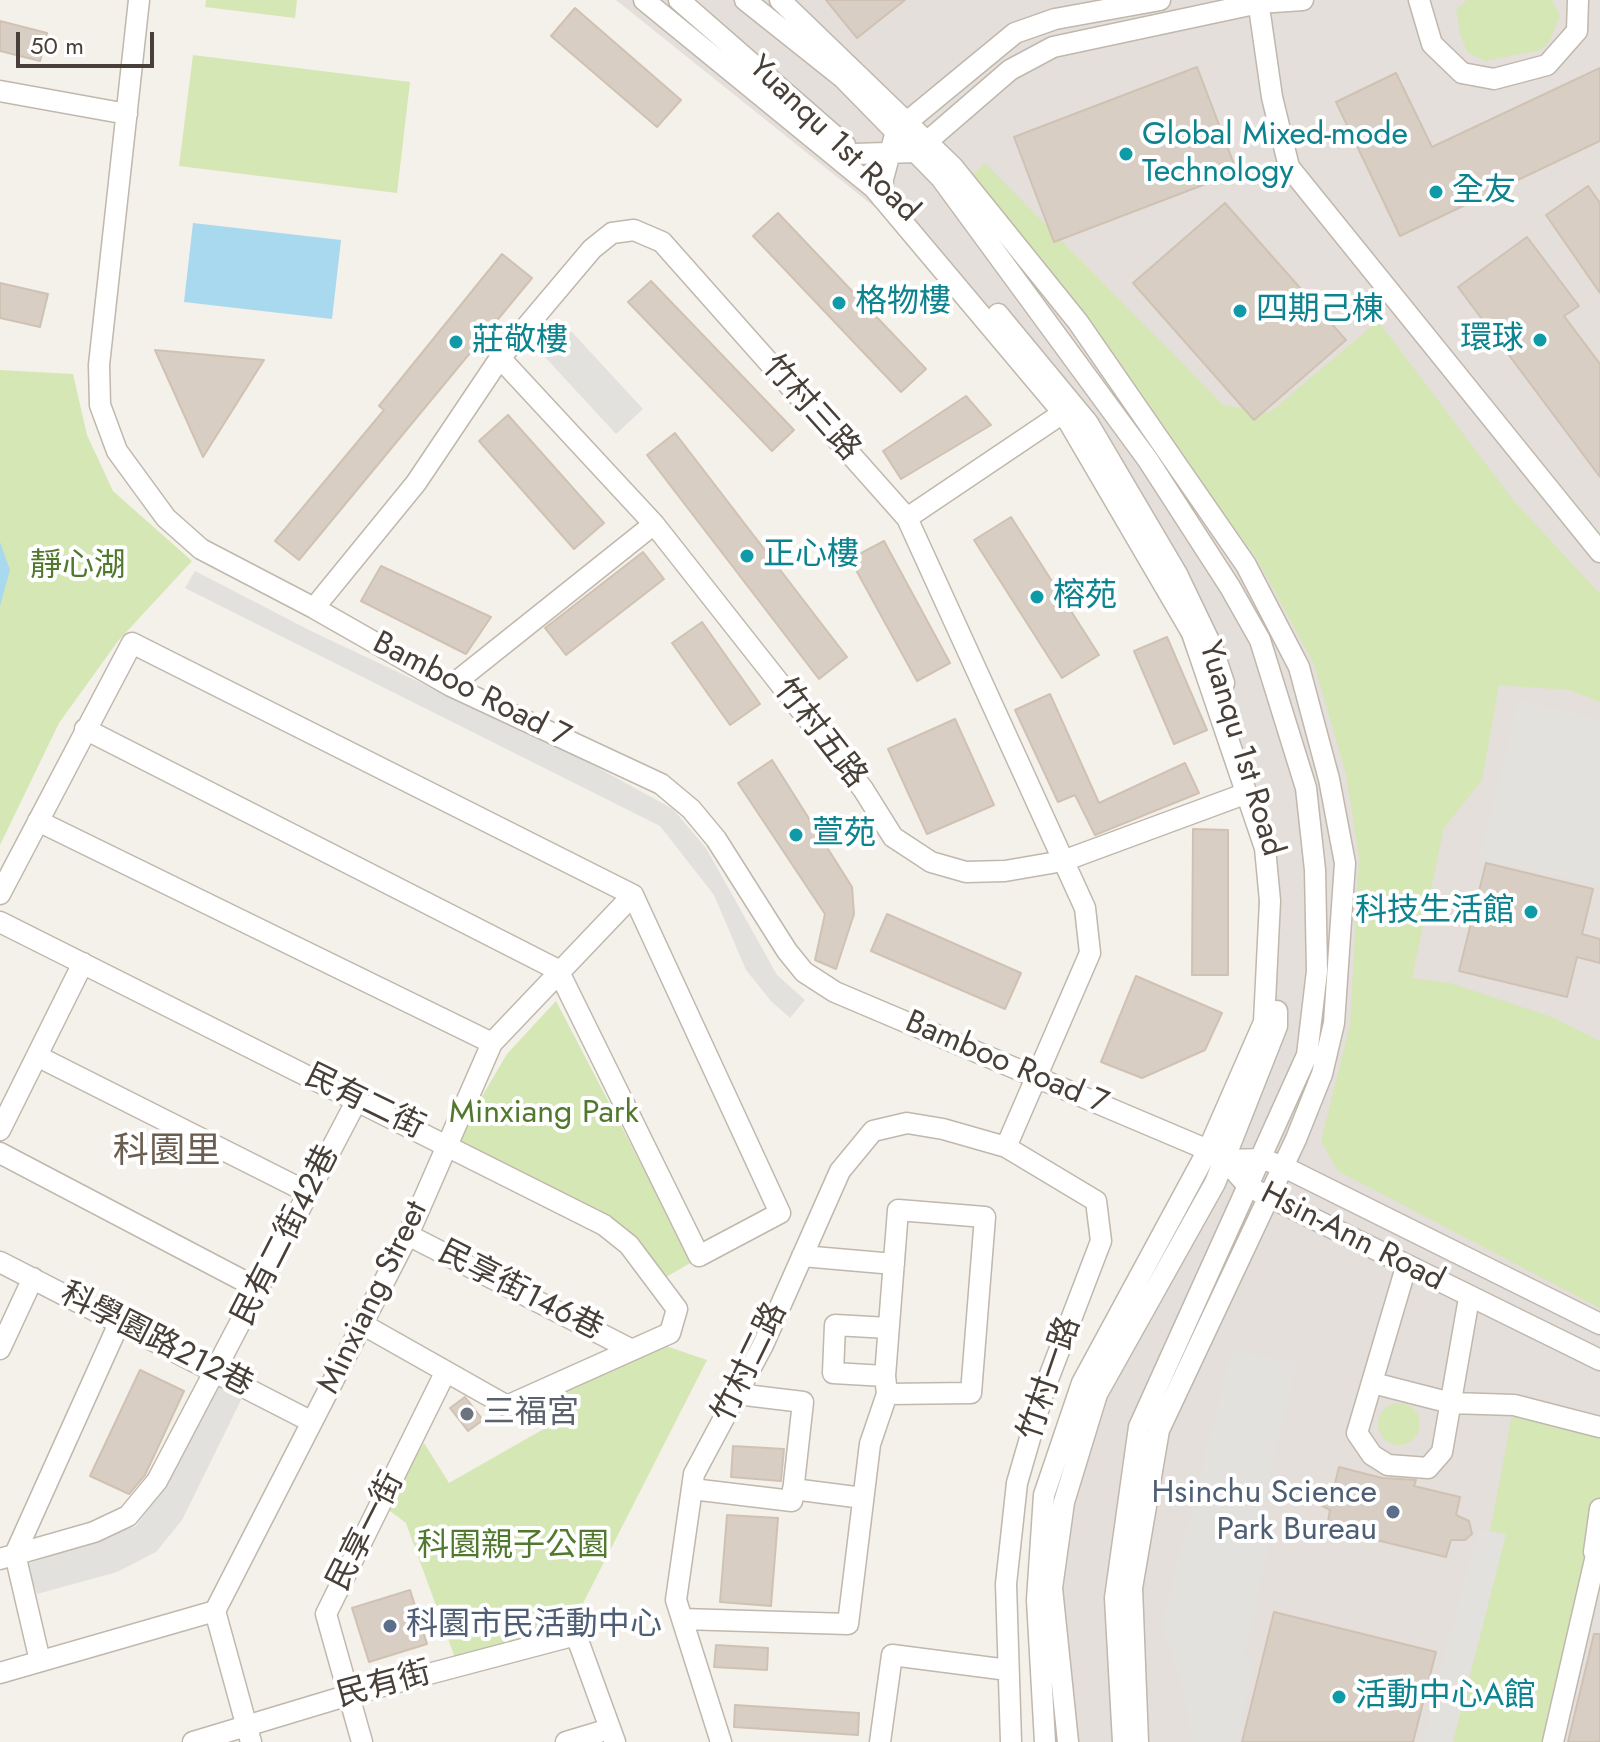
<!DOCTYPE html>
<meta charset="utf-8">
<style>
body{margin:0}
#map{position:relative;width:1600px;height:1742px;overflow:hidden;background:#f4f0ea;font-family:Jost,sans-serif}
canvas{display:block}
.scale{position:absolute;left:16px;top:32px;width:138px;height:36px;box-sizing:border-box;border:4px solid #484038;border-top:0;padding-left:10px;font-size:24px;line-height:28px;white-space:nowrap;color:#484038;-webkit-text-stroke:6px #fff;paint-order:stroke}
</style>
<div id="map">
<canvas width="1600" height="1742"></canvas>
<div class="scale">50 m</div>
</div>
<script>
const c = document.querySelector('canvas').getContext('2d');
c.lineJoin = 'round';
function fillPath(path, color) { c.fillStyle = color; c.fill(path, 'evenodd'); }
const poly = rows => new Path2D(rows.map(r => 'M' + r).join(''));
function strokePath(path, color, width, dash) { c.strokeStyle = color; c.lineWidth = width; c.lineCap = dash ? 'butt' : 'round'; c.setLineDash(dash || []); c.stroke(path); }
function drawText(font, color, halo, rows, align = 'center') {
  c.font = font + ' Jost,"Noto Sans TC",sans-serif'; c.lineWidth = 8; c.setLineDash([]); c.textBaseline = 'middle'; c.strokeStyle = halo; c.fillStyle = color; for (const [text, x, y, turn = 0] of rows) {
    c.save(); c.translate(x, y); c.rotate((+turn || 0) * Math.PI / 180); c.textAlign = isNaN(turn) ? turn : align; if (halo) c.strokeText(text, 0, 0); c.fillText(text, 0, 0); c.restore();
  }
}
const industrial = poly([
 [616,0,1600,0,1600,1742,1044,1742,1041,1533,1090,1393,1263,1023,1256,847,1237,783,1175,623,1045,403,892,221]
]);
const green = poly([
 [206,0,297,0,295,18,205,7],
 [1467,0,1552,0,1560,16,1549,42,1541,50,1485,61,1467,52,1460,33,1456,9],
 [193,55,410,82,397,193,179,166],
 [985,163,1223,405,1269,413,1378,321,1514,501,1600,594,1600,702,1569,690,1499,685,1482,780,1444,828,1412,978,1450,983,1552,1017,1600,1041,1600,1308,1338,1171,1321,1141,1350,1025,1359,858,1346,774,1314,664,1257,559,1083,318,968,180],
 [0,370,73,374,87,435,113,491,192,561,118,641,59,723,0,845],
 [556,1001,692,1262,666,1277,638,1246,455,1142,507,1054],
 [660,1344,707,1360,574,1621,455,1658,406,1523,386,1508,424,1443,449,1483,549,1426,540,1396],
 '1378 1424a21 21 0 1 1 42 0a21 21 0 1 1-42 0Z',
 [1514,1405,1600,1427,1600,1509,1545,1742,1450,1742]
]);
const parking = poly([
 [560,319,643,409,616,434,533,344],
 [195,571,311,631,580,758,673,809,706,848,777,975,805,1000,790,1018,771,1001,746,970,714,895,660,826,185,588],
 [1518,700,1600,721,1599,886,1480,858],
 [1232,1350,1296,1363,1258,1530,1272,1535,1243,1658,1253,1661,1238,1742,1192,1742,1182,1684,1162,1627],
 [219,1385,242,1398,182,1520,156,1552,117,1572,37,1594,27,1564,136,1526,165,1485],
 [1478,1529,1506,1534,1453,1742,1422,1742]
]);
const water = poly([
 [193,223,341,240,332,319,184,302],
 [0,542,10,570,0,606]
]);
const building = poly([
 [826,0,905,0,857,38,826,0],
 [575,8,681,100,657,127,551,36,575,8],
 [0,21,47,33,40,61,0,51,0,21],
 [1197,67,1237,172,1054,242,1014,137,1197,67],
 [1600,68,1600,141,1400,236,1336,102,1396,73,1432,147,1600,68],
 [1588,186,1600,203,1600,293,1546,215,1588,186],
 [1225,203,1346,340,1254,420,1133,283,1225,203],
 [778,213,926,369,901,392,753,236,778,213],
 [1527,237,1579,306,1564,316,1600,364,1600,477,1458,287,1527,237],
 [502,254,532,278,299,560,275,541,384,410,379,406,502,254],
 [651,281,794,430,772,451,628,302,651,281],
 [0,283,48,294,40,327,0,318,0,283],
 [155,350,264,360,203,457,155,350],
 [966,396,991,425,901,479,883,451,966,396],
 [508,415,604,523,574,549,479,441,508,415],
 [675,433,847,657,819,679,647,455,675,433],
 [1011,517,1099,655,1062,678,974,540,1011,517],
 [884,541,950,663,917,681,850,559,884,541],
 [643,552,664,579,566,655,545,628,643,552],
 [381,566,491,617,466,654,361,601,381,566],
 [702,622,760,704,730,725,672,643,702,622],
 [1167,637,1207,730,1174,744,1134,651,1167,637],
 [1050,694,1099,803,1185,763,1199,793,1095,835,1075,795,1058,802,1015,710,1050,694],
 [955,719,994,805,927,834,888,749,955,719],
 [772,760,852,887,854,914,836,969,815,960,825,914,738,783,772,760],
 [1193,829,1228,830,1228,975,1192,975,1193,829],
 [1486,863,1593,889,1582,934,1600,939,1600,963,1577,957,1567,997,1459,971,1486,863],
 [887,914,1021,973,1005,1009,871,951,887,914],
 [1136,976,1222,1013,1205,1050,1142,1078,1101,1062,1136,976],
 [140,1370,184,1391,145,1475,129,1494,90,1476,140,1370],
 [465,1397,483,1420,468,1431,450,1408,465,1397],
 [733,1446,784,1449,781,1481,731,1477,733,1446],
 [1339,1467,1382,1478,1416,1480,1414,1486,1460,1497,1456,1515,1469,1521,1472,1534,1465,1540,1451,1540,1446,1557,1327,1528,1330,1510,1317,1503,1314,1494,1319,1487,1334,1488,1339,1467],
 [727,1515,778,1518,771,1606,720,1602,727,1515],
 [410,1590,427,1644,369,1662,352,1608,410,1590],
 [1274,1612,1436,1652,1413,1742,1242,1742,1274,1612],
 [1594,1634,1600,1634,1600,1742,1568,1742,1594,1634],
 [716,1645,768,1648,767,1670,714,1667,716,1645],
 [735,1705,859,1713,858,1735,734,1727,735,1705]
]);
const minor = poly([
 [139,0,99,365,100,405,117,451,166,518,201,549,314,608,451,686,661,784,691,809,716,839,787,951,804,972,835,992,1208,1150,1225,1160,1249,1187,1600,1360],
 [644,0,874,188,1064,414,1192,633,1265,848,1270,901,1264,1022,1208,1150,1082,1383,1044,1495,1037,1600,1045,1742],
 [679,0,845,145],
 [745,0,843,78,941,178,1148,460,1230,587,1260,640,1306,788,1315,870,1317,971,1307,1055,1139,1427,1115,1598,1123,1742],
 [780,0,953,167,1078,322,1246,565,1299,667,1329,779,1345,863,1334,1023,1322,1074,1296,1139,1159,1430,1132,1588,1138,1742],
 [1258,0,1272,97,1289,167,1600,552],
 [1419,0,1432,44,1462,73,1494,79,1547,65,1577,31,1578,0],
 [0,91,127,114],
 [844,162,855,154,915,152,1010,70,1053,47,1259,3,1303,0],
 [882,198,883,179,896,131,1015,33,1055,19,1160,0],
 [998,314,1088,423,1177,574,1212,647,1224,683],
 [500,358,654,524,863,789,893,837,931,862,966,872,1005,871,1063,861,1239,796],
 [907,518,1057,417],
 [314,608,416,483,500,358,592,249,612,233,634,230,662,242,907,518,1085,908,1090,953,1006,1147],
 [451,686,654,524],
 [85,729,558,970,699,1256,780,1213,633,895],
 [38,821,492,1043],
 [0,894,132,643,633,895],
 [0,922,604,1225,629,1245,677,1309,670,1333,507,1406,362,1324],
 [37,1056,309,1193],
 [0,1130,83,963],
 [0,1153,259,1289],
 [1225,1160,1263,1159,1284,1167,1600,1324],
 [898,1210,985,1217,971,1393,887,1394,885,1376,898,1210],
 [408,1235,632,1350],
 [802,1256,894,1264],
 [0,1262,312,1422],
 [1406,1267,1357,1433,1372,1455,1388,1465,1428,1468,1442,1452,1469,1298],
 [0,1349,33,1278],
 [885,1376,833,1373,835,1325,888,1328],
 [1373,1383,1451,1403,1514,1405,1600,1427],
 [692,1489,792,1501,803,1402,737,1394],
 [793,1489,863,1498],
 [1594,1552,1600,1509],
 [15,1554,120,1321],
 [15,1554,40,1661],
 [0,1559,94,1532,128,1516,157,1481,357,1100],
 [682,1619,848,1624,870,1444,887,1394],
 [0,1673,215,1611],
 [193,1742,349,1695,576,1635,615,1742],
 [251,1742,215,1611,408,1235,492,1043,633,895],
 [362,1742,326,1614,445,1373],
 [566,1742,609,1729],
 [721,1742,676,1600,694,1474,763,1345,840,1171,873,1131,907,1123,943,1129,1006,1147,1096,1201,1101,1241,1044,1390,1017,1483,1006,1584,1011,1742],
 [880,1742,892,1655,1008,1670],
 [1068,1742,1052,1588,1064,1502,1097,1394,1215,1183,1277,1026,1277,1011],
 [1553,1742,1600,1538]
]);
const markers = [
 [1126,154,8,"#0f9aa8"],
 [1436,192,8,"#0f9aa8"],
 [839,303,8,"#0f9aa8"],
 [1240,311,8,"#0f9aa8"],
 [1540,340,8,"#0f9aa8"],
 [456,342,8,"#0f9aa8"],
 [747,556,8,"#0f9aa8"],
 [1037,597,8,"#0f9aa8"],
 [796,835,8,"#0f9aa8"],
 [1531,912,8,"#0f9aa8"],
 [467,1414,8,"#6b7280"],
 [1393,1512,8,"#5c6f8a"],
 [390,1626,8,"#5c6f8a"],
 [1339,1697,8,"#0f9aa8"]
];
const cultureNames = [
 ["Global Mixed-mode",1142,136],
 ["Technology",1142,173],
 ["全友",1452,192],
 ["格物樓",855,303],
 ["四期己棟",1256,311],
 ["環球",1524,340,"right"],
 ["莊敬樓",472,342],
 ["正心樓",763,556],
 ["榕苑",1053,597],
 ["萱苑",812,835],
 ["科技生活館",1515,912,"right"],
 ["活動中心A館",1355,1697]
];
const streetNames = [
 ["Yuanqu 1st Road",833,140,44],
 ["竹村三路",810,409,48],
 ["Bamboo Road 7",471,691,27],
 ["竹村五路",819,734,52],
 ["Yuanqu 1st Road",1240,749,73],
 ["Bamboo Road 7",1006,1064,23],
 ["民有二街",364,1103,26],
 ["民有二街42巷",287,1236,-63],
 ["Hsin-Ann Road",1352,1238,27],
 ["民享街146巷",520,1292,27],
 ["Minxiang Street",374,1298,-64],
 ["科學園路212巷",156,1341,27],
 ["竹村二路",751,1363,-64],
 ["竹村一路",1051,1379,-71],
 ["民享一街",367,1532,-63],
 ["民有街",384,1686,-15]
];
const parkNames = [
 ["靜心湖",78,567],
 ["Minxiang Park",544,1114],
 ["科園親子公園",513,1547]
];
const worshipNames = [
 ["三福宮",483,1414]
];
const serviceNames = [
 ["Hsinchu Science",1377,1494],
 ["Park Bureau",1377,1531],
 ["科園市民活動中心",406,1626,"left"]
];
const quarterNames = [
 ["科園里",167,1153]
];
fillPath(industrial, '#e4dfdb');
fillPath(green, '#d5e7b4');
fillPath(parking, '#e3e1de');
fillPath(water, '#a9d9ee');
fillPath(building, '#d9cec3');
strokePath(building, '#d0c2b3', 2);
strokePath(minor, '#c0b7ad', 23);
strokePath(minor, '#fff', 20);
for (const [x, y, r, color] of markers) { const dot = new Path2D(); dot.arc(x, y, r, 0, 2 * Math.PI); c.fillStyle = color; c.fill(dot); strokePath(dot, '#fff', 3); }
drawText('32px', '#0d838f', '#fff', cultureNames, 'left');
drawText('32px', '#484038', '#fff', streetNames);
drawText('32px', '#51792d', '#fff', parkNames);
drawText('32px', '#5b616d', '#fff', worshipNames, 'left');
drawText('32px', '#4e5e75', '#fff', serviceNames, 'right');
drawText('36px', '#6b5d50', '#fff', quarterNames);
</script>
